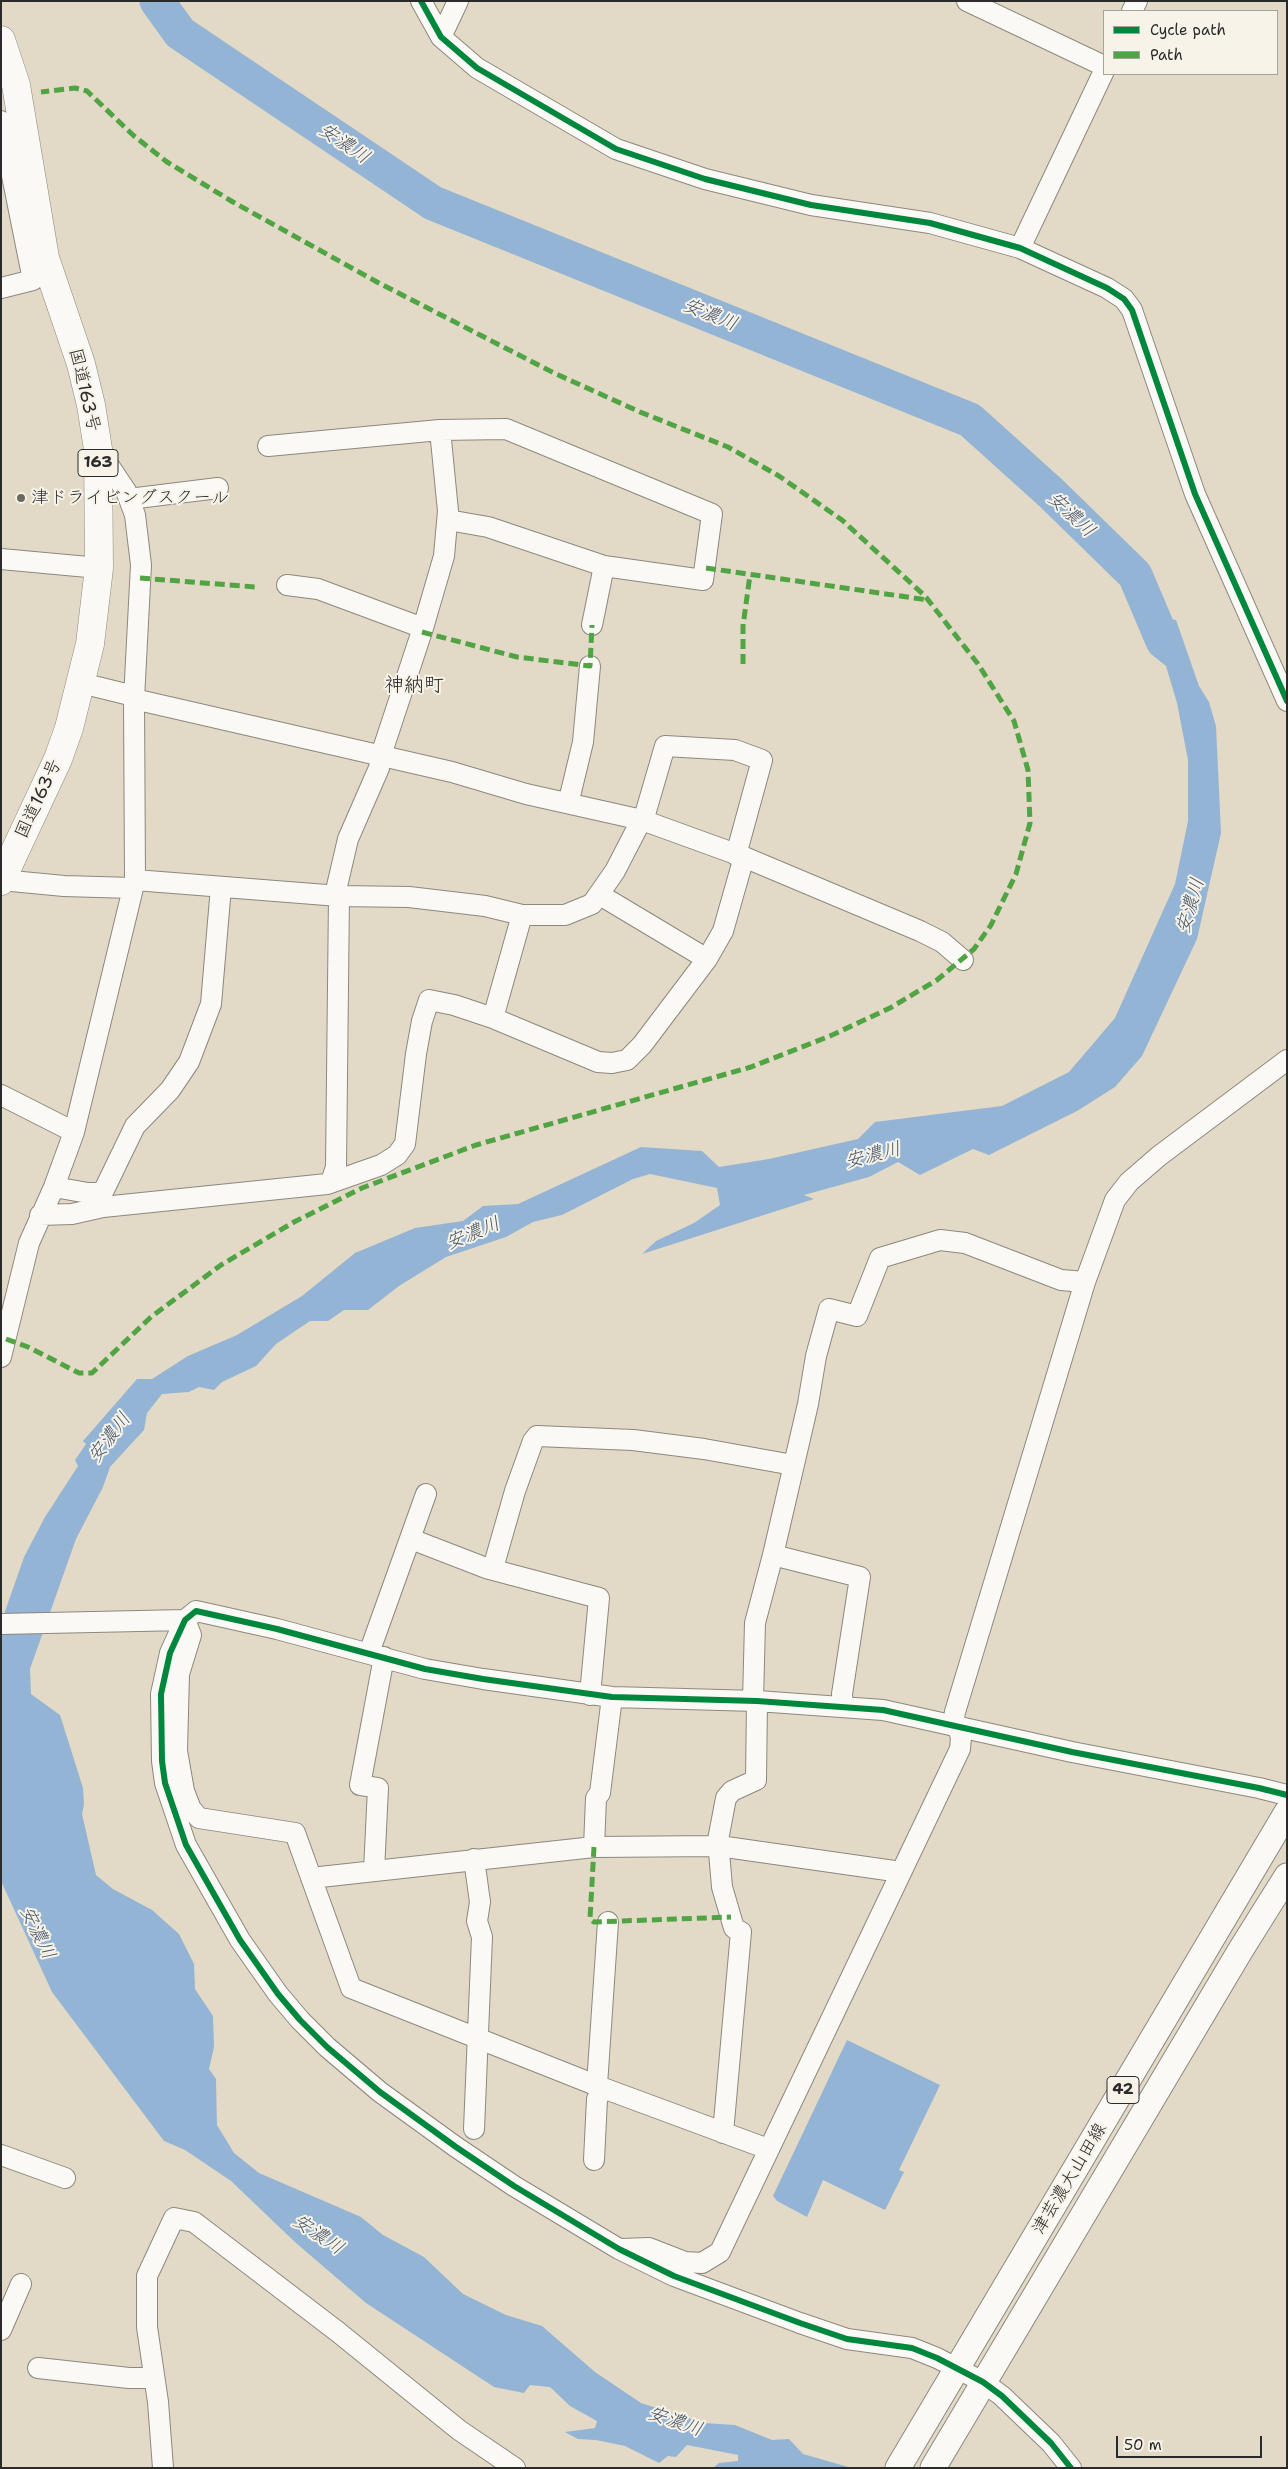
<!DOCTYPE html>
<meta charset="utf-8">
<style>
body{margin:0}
#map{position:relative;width:1288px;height:2469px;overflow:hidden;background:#e2dac6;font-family:"Shantell Sans",sans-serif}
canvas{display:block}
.frame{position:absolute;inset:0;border:2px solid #2b2b2b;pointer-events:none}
.legend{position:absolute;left:1103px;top:10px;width:175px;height:65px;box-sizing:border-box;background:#f7f3e8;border:1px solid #a5a39c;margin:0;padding:6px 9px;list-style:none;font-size:15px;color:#2b2b2b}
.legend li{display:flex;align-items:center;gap:10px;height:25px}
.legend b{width:25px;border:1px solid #a5a39c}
.scale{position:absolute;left:1116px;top:2436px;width:146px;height:22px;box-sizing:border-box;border:2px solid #2b2b2b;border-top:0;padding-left:6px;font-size:15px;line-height:18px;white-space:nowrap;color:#2b2b2b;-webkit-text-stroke:4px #f7f3e8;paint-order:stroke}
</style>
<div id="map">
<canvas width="1288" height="2469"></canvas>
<div class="frame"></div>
<ul class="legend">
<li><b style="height:6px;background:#00873e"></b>Cycle path</li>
<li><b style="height:6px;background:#51a443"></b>Path</li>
</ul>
<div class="scale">50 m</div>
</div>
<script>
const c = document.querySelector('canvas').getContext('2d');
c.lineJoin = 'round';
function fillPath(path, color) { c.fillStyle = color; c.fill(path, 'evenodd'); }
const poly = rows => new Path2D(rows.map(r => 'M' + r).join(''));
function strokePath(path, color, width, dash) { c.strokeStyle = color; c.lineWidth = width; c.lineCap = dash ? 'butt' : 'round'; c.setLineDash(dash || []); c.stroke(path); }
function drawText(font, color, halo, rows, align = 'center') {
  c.font = font + ' "Shantell Sans","Klee One",sans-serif'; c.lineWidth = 4; c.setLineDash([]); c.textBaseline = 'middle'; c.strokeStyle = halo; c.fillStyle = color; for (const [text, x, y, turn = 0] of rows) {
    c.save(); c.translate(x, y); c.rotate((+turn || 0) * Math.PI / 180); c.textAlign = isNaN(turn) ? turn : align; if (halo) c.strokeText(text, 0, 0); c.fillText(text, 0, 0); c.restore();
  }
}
const water = poly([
 [1143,582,1160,617,1176,620,1199,686,1209,702,1216,726,1221,833,1197,939,1142,1056,1115,1087,1077,1111,989,1155,973,1149,920,1175,898,1162,869,1177,804,1195,814,1199,642,1254,656,1241,694,1223,720,1205,717,1188,650,1174,633,1179,562,1215,533,1222,506,1237,446,1257,399,1286,368,1310,344,1310,328,1321,310,1321,276,1344,256,1366,222,1382,214,1390,199,1387,189,1392,162,1394,147,1413,144,1430,110,1467,103,1487,76,1539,30,1669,31,1694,60,1715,83,1788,84,1804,82,1814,96,1875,113,1889,152,1910,179,1934,194,1964,195,1989,213,2016,214,2047,209,2069,216,2079,217,2125,234,2153,259,2173,361,2217,383,2235,424,2257,463,2294,506,2315,542,2326,595,2372,641,2403,704,2423,735,2425,772,2440,789,2439,803,2454,852,2468,713,2468,719,2463,738,2461,738,2455,687,2445,676,2457,668,2456,659,2463,625,2446,596,2440,578,2439,565,2432,595,2428,597,2421,570,2406,550,2387,530,2385,524,2393,494,2387,366,2303,296,2243,231,2181,185,2150,164,2141,52,1992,1,1881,1,1623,24,1557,45,1517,78,1466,75,1460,86,1444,83,1441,137,1379,152,1379,188,1356,237,1335,302,1296,355,1253,415,1228,463,1221,483,1206,518,1204,641,1147,702,1151,719,1167,769,1159,858,1139,875,1122,1002,1106,1069,1072,1115,1018,1175,884,1188,821,1188,760,1177,703,1166,666,1151,654],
 [847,2040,940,2085,899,2170,904,2172,885,2210,823,2180,807,2217,777,2201,773,2196]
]);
const river = poly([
 [157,1,180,33,433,203,970,420,1051,493,1135,575,1163,641]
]);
const minor = poly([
 [421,1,441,37,477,68,616,149,705,179,811,205,930,223,1020,248,1107,288,1124,299,1132,310,1195,494,1287,701],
 [967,1,1104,66],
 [1132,11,1137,1],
 [441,37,458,1],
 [1,121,33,280,1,288],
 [1020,248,1104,71],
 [440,430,506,429,712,514,703,580,604,566],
 [268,446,440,430,448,511,444,556,423,628,381,755,379,768,348,839,337,886,339,896,336,1167,331,1182],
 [129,499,218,488],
 [448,520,488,527,604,566,592,625],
 [1,559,99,568],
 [287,585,318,589,423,628],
 [81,683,134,696],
 [134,699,452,772,526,794,642,820,744,857,920,931,942,942,963,960],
 [566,803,570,796,583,742,590,666],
 [1,880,64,886,133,888],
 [135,880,339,896,409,897,485,906,522,915,565,915,592,904,615,871,646,811,665,746,735,750,762,760,736,855],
 [600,895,707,959],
 [493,1018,522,915],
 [1,1095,74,1132],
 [54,1187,88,1193,98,1193,104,1190,135,1126,170,1090,189,1062,211,1004,221,887],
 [40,1215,72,1214,103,1207,327,1184,381,1165,397,1155,405,1144,416,1054,422,1021,429,1000,454,1005,493,1018,598,1062,612,1063,627,1060,642,1045,707,959,723,931,744,857],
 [1,1357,29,1243,54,1187,74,1132,135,880,134,699,141,565,135,515,126,491,98,449],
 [411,1539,486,1568,599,1598,590,1695],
 [773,1555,860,1577,842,1694,843,1706],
 [493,1568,515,1491,533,1441,537,1436,633,1440,704,1449,793,1465],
 [185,1620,191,1635,179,1674,177,1751,184,1791,191,1809,199,1818,295,1833,351,1988,603,2088,768,2149],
 [1,1624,185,1620],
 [369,1653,426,1494],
 [753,1701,755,1623,773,1555,808,1404,816,1356,829,1309,857,1316,880,1258,940,1240,965,1243,1061,1280,1085,1282],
 [953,1724,955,1712,1085,1282,1115,1200,1129,1182,1159,1156,1287,1060],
 [594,1847,596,1798,600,1793,612,1697],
 [374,1871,378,1788,360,1785,384,1657],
 [311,1878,594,1847,719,1846,901,1872],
 [597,2085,608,1922],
 [474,2129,482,1937,477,1921,480,1902,474,1859],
 [723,2133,741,1932,734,1928,722,1887,718,1840,726,1798,732,1791,756,1780,757,1701],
 [1,2155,65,2178],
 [594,2160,597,2099,603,2088],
 [621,2249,649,2248,685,2262,702,2263,720,2252,960,1749,961,1737,957,1725],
 [1,2330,21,2284],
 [38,2368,129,2378,153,2378],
 [163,2468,158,2402,147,2327,147,2276,174,2218,194,2222,338,2332,459,2430,515,2468],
 [1071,2468,1051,2443,1002,2396,983,2382,937,2358,912,2348,847,2339,800,2323,674,2276,619,2249,514,2186,456,2147,380,2092,327,2047,300,2020,278,1994,240,1940,186,1845,165,1783,162,1761,161,1694,170,1653,185,1620,196,1611,277,1629,425,1669,483,1679,612,1697,757,1701,883,1710,1072,1752,1259,1788,1287,1795]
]);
const major = poly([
 [898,2468,1287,1812],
 [933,2468,1240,1951,1287,1876]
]);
const highway = poly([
 [1,40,16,85,45,258,81,364,91,405,98,449,99,568,90,644,69,728,58,759,1,881]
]);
const quiet = poly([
 [706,568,928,600],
 [140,578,256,587],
 [422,632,517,657,590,666,592,625],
 [743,664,743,626,750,575],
 [6,1339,28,1347,79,1373,92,1373,151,1317,221,1265,294,1222,362,1188,476,1145,751,1067,830,1036,890,1008,937,980,974,949,991,925,1016,874,1030,823,1028,770,1014,721,978,664,925,596,842,520,779,476,728,447,640,412,554,373,377,282,233,202,167,162,134,136,87,91,75,88,41,92],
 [594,1847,590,1919,594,1922,731,1917]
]);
const cycleway = poly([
 [421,1,441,37,477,68,616,149,705,179,811,205,930,223,1020,248,1107,288,1124,299,1132,310,1195,494,1287,701],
 [1071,2468,1051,2443,1002,2396,983,2382,937,2358,912,2348,847,2339,800,2323,674,2276,619,2249,514,2186,456,2147,380,2092,327,2047,300,2020,278,1994,240,1940,186,1845,165,1783,162,1761,161,1694,170,1653,185,1620,196,1611,277,1629,425,1669,483,1679,612,1697,757,1701,883,1710,1072,1752,1259,1788,1287,1795]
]);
const markers = [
 [21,498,5,"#6b6861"]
];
const shields = [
 [98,463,40],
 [1123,2090,32]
];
const shieldNames = [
 ["163",98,463],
 ["42",1123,2090]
];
const streetNames = [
 ["国道163号",84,390,77],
 ["国道163号",39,799,-65],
 ["津芸濃大山田線",1070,2179,-59]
];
const poiNames = [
 ["津ドライビングスクール",31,498]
];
const waterNames = [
 ["安濃川",344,144,34],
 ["安濃川",710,315,22],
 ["安濃川",1071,515,43],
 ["安濃川",1191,906,-74],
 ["安濃川",873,1156,-14],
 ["安濃川",473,1234,-22],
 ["安濃川",110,1438,-53],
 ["安濃川",37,1933,64],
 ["安濃川",318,2235,34],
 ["安濃川",675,2422,19]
];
const quarterNames = [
 ["神納町",414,686]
];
fillPath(water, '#94b4d6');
strokePath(river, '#94b4d6', 35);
strokePath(minor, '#8c887e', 22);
strokePath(major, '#8c887e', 27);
strokePath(highway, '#8c887e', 29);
strokePath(minor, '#fbf9f6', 20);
strokePath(major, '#fbf9f6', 25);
strokePath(highway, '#fbf9f6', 28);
strokePath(quiet, '#51a443', 5, [10, 5]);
strokePath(cycleway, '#00873e', 6);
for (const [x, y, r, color] of markers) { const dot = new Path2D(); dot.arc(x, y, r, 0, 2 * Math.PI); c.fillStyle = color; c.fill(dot); strokePath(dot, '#f7f3e8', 2); }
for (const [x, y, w] of shields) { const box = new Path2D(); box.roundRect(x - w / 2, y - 13.5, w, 27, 4); c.fillStyle = '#f7f3e8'; c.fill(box); strokePath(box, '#2b2b2b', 1); }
drawText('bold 16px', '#2b2b2b', null, shieldNames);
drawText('18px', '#2b2b2b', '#f7f3e8', streetNames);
drawText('18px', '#2b2b2b', '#f7f3e8', poiNames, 'left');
drawText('italic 19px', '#445569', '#f7f3e8', waterNames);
drawText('20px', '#2b2b2b', '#f7f3e8', quarterNames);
</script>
